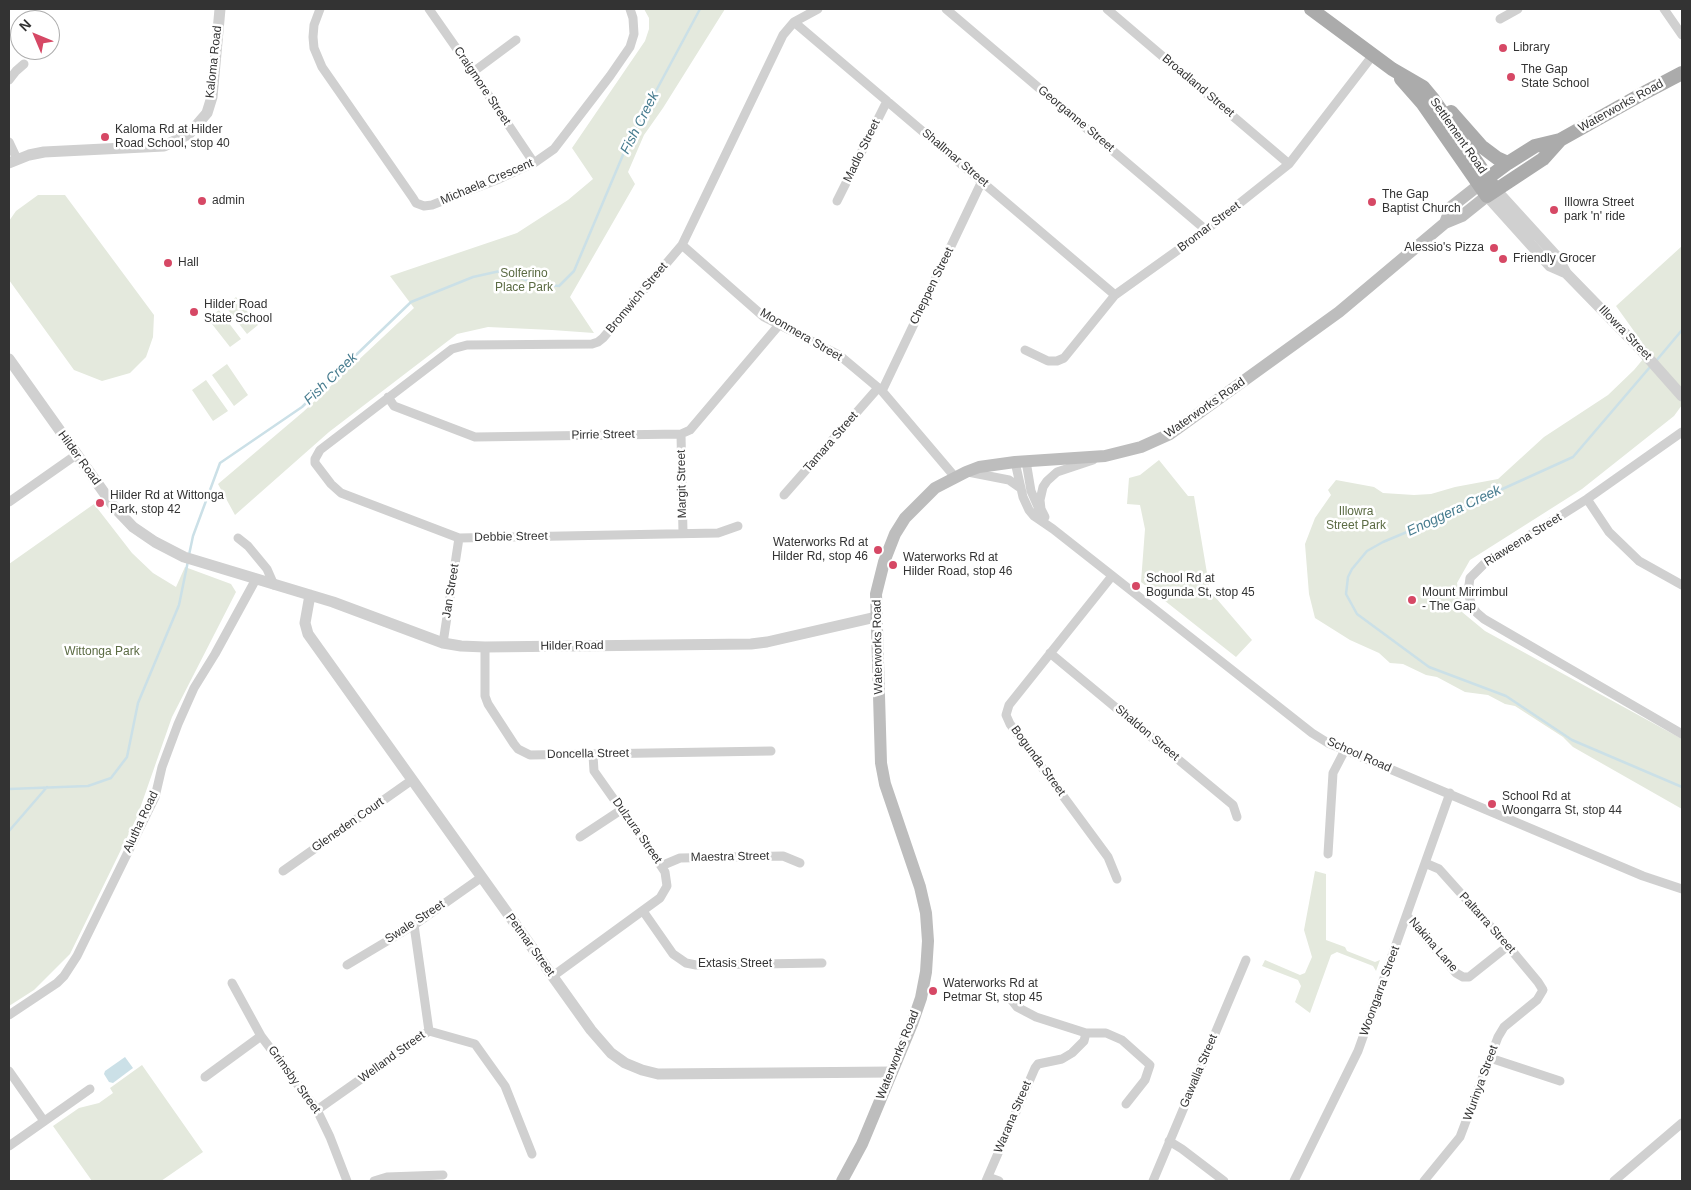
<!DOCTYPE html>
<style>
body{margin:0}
#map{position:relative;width:1691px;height:1190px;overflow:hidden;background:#fff;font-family:Helvetica,sans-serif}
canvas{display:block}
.frame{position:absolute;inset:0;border:10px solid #333;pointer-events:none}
.north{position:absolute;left:10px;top:10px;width:50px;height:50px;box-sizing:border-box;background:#fff;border:1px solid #adadad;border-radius:50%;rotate:315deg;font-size:14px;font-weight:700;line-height:20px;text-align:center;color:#333}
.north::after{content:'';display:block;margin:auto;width:18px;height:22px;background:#d64865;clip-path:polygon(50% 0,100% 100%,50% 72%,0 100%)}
</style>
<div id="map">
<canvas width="1691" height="1190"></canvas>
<div class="frame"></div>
<div class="north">N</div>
</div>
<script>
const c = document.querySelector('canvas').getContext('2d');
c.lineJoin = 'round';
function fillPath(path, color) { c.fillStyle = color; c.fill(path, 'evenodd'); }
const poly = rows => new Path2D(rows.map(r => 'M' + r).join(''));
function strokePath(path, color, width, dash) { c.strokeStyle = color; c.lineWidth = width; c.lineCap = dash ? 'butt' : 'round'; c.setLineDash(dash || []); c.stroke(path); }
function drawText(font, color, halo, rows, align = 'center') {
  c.font = font + ' Helvetica,sans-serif'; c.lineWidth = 5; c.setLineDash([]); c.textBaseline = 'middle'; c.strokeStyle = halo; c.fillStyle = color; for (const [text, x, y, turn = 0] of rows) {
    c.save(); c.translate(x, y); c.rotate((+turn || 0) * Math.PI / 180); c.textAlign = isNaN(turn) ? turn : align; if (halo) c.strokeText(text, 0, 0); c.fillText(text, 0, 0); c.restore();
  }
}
const green = poly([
 [644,9,725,9,663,108,644,135,628,172,635,184,570,297,594,333,552,330,488,327,457,334,329,432,235,515,218,484,303,412,414,308,390,276,517,233,568,200,593,179,572,148,645,41,649,29,649,18],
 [38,195,65,195,154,315,153,337,146,357,130,373,102,381,74,370,9,280,9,221,16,211],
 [1682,246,1682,405,1674,416,1582,489,1470,560,1457,583,1462,612,1485,631,1682,739,1682,809,1573,747,1563,737,1515,706,1505,704,1488,695,1465,692,1437,677,1426,675,1403,664,1390,663,1379,653,1350,640,1315,618,1309,594,1305,544,1315,518,1331,495,1328,490,1336,480,1374,487,1383,493,1414,495,1431,494,1455,487,1498,479,1544,437,1608,395,1634,370,1649,352,1616,306],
 [236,297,258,325,247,334,225,306],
 [219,310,241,339,230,347,208,319],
 [227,364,248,395,234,406,212,375],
 [206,380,228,411,213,421,192,390],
 [1159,460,1188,496,1194,496,1210,591,1252,640,1236,657,1141,582,1145,529,1140,505,1127,504,1129,478,1140,475],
 [94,504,132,553,153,573,176,587,185,567,231,584,236,592,172,717,137,817,70,954,34,990,9,1006,9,564],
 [1315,871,1326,874,1326,940,1345,947,1347,951,1375,962,1380,960,1376,971,1373,966,1337,952,1331,955,1310,1013,1295,1002,1301,986,1298,980,1262,966,1265,960,1300,975,1305,973,1312,957,1304,930],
 [142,1065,203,1152,161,1181,92,1181,53,1126,79,1108,99,1103,113,1093,110,1088]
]);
const water = poly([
 [125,1057,133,1068,113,1083,109,1082,104,1074,105,1071]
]);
const stream = poly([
 [1656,361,1682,330],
 [1650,367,1573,457,1487,496,1469,506,1383,542,1367,551,1352,569,1348,577,1346,594,1357,614,1429,667,1506,696,1572,740,1682,787],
 [189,555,193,536,220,463,302,407,411,302,473,277,500,271,538,284,559,286,574,271,628,143,700,9],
 [9,789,88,786,111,778,127,757,138,703,179,605,188,561],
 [9,831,47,787]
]);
const minor = poly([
 [320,9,314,25,313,37,314,48,322,67,413,198,416,203,424,206,432,205,499,179,534,163,554,149,610,76,630,47,634,34,633,18,630,9],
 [429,9,473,72,534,163],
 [946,9,1206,230],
 [1107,9,1289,164],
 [1664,9,1682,35],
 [1500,19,1518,9],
 [794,22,1115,295],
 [473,72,516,40],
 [9,80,16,71,24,64],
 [9,142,17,159],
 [837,201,887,101],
 [682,245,764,317,839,355,882,391,955,477],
 [1025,350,1048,361,1057,361,1064,358,1115,295,1206,230,1289,164,1373,55],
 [882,391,982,181],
 [388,397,394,406,475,437,681,434,690,430,779,325],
 [1682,432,1587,499,1484,564,1470,578,1468,592,1472,607,1477,613,1484,619,1682,734],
 [681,434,683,533],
 [1026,461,1031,491,1039,509],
 [1015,462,1023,497,1029,510,1034,516,1053,529,1312,733,1328,743,1345,750,1643,876,1682,889],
 [968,472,1009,480,1019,487],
 [784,495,878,388],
 [1587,499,1609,532,1639,561,1682,585],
 [9,502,76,455],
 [1045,517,1041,509,1040,500,1043,487,1047,481,1057,472,1093,460],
 [738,526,718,533,459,538,341,493,331,484,315,463,315,459,320,450,452,349,467,345,592,344,598,342,603,338,682,245,783,35,794,22,818,9],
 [238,538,248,546,267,569,274,585],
 [1112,576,1009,705,1006,715,1010,724,1108,857,1117,879],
 [443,643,459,538],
 [485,647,485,696,488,704,514,744,518,749,530,755,771,751],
 [1050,653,1233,805,1237,817],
 [580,837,621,810],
 [1328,854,1333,773,1345,750],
 [661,866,680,858,783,856,800,863],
 [283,871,412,780],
 [643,911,673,954,686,963,696,965,822,963],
 [1407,916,1456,973,1463,977,1469,977,1508,946],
 [347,965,414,925,482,877],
 [553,976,660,898,667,886,665,872,661,866,594,771,593,755],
 [232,983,261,1036,317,1110,330,1137,347,1181],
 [1010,998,1017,1007,1036,1017,1086,1033],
 [9,1015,57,983,64,976,77,956,155,797,162,767,178,724,194,688,215,654,256,579],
 [429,1031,475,1044,505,1086,532,1154],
 [1490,1058,1560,1081],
 [9,1071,44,1121],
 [205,1077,261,1036],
 [317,1110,429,1031,414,925],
 [1169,1141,1182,1149,1224,1181],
 [9,1146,90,1089],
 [988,1177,999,1181],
 [374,1181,387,1177,443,1175],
 [986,1181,1035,1068,1038,1064,1062,1059,1072,1053,1084,1041,1086,1033,1106,1033,1122,1040,1150,1065,1145,1080,1126,1104],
 [1153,1181,1246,960],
 [1294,1181,1358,1051,1450,793],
 [1424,1181,1460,1137,1498,1037,1504,1027,1537,1000,1543,990,1538,982,1508,946,1439,869,1425,863],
 [1614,1181,1682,1123]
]);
const tertiary = poly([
 [9,163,29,155,44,152,164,146,189,134,207,113,212,97,220,9],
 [1496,190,1558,258,1566,273,1643,352,1682,396],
 [1487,196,1550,266,1566,273],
 [9,359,115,508,133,527,155,542,184,557,333,602,443,643,461,646,485,647,751,644,767,642,876,617],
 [310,595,305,623,308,634,591,1030,611,1053,625,1063,642,1070,658,1074,892,1072]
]);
const secondary = poly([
 [1445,223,1451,207,1479,185],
 [842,1181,862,1144,912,1024,921,998,926,972,928,941,926,913,920,887,885,784,881,763,876,594,884,562,895,534,905,518,935,488,966,472,979,467,1015,462,1105,456,1141,447,1170,434,1339,312,1445,223,1462,216,1487,196]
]);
const primary = poly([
 [1311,9,1392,69,1423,87,1433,99,1496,190],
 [1401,79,1423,104,1487,196,1543,159,1560,140],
 [1451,112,1481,146,1497,158,1508,163],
 [1481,183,1508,163,1535,146,1560,140,1644,93,1682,73]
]);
const markers = [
 [1503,48,5,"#d64865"],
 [1511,77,5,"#d64865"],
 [105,137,5,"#d64865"],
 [202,201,5,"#d64865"],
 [1372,202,5,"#d64865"],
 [1554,210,5,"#d64865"],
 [1494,248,5,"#d64865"],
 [1503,259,5,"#d64865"],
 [168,263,5,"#d64865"],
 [194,312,5,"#d64865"],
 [100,503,5,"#d64865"],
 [878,550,5,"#d64865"],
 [893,565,5,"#d64865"],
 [1136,586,5,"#d64865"],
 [1412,600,5,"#d64865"],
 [1492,804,5,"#d64865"],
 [933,991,5,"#d64865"]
];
const poiNames = [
 ["Library",1513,48],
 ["The Gap",1521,70],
 ["State School",1521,84],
 ["Kaloma Rd at Hilder",115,130],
 ["Road School, stop 40",115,144],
 ["The Gap",1382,195],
 ["Baptist Church",1382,209],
 ["admin",212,201],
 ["Illowra Street",1564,203],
 ["park 'n' ride",1564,217],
 ["Alessio's Pizza",1484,248,"right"],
 ["Friendly Grocer",1513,259],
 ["Hall",178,263],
 ["Hilder Road",204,305],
 ["State School",204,319],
 ["Hilder Rd at Wittonga",110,496],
 ["Park, stop 42",110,510],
 ["Waterworks Rd at",868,543,"right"],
 ["Hilder Rd, stop 46",868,557,"right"],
 ["Waterworks Rd at",903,558],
 ["Hilder Road, stop 46",903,572],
 ["School Rd at",1146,579],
 ["Bogunda St, stop 45",1146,593],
 ["Mount Mirrimbul",1422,593],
 ["- The Gap",1422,607],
 ["School Rd at",1502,797],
 ["Woongarra St, stop 44",1502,811],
 ["Waterworks Rd at",943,984],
 ["Petmar St, stop 45",943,998]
];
const streetNames = [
 ["Kaloma Road",214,62,-84],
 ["Craigmore Street",482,86,56],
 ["Broadland Street",1198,86,40],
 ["Waterworks Road",1621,106,-29],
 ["Georganne Street",1076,119,40],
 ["Settlement Road",1458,136,55],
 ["Madlo Street",862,151,-64],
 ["Shallmar Street",955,158,40],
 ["Michaela Crescent",487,182,-23],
 ["Bromar Street",1209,227,-37],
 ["Cheppen Street",932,286,-64],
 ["Bromwich Street",637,298,-50],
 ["Illowra Street",1625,333,46],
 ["Moonmera Street",801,335,30],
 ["Waterworks Road",1205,408,-35],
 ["Pirrie Street",603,435,-1],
 ["Tamara Street",831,442,-49],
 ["Hilder Road",79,458,54],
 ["Margit Street",682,484,-91],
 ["Debbie Street",511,537,-1],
 ["Riaweena Street",1523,540,-32],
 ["Jan Street",451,591,-81],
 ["Hilder Road",572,646,-1],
 ["Waterworks Road",878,647,-91],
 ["Shaldon Street",1147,733,40],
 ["Doncella Street",588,754,-1],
 ["School Road",1359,755,24],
 ["Bogunda Street",1038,761,54],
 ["Alutha Road",141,822,-65],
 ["Gleneden Court",348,825,-35],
 ["Dulzura Street",637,831,55],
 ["Maestra Street",730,857,-1],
 ["Swale Street",415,922,-33],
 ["Paltarra Street",1487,923,48],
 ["Petmar Street",530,945,54],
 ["Nakina Lane",1433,945,49],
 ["Extasis Street",735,964],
 ["Woongarra Street",1380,991,-70],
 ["Waterworks Road",898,1055,-68],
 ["Welland Street",392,1057,-36],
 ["Gawalla Street",1199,1071,-67],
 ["Grimsby Street",294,1080,54],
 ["Wurinya Street",1481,1083,-70],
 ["Warana Street",1013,1117,-67]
];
const parkNames = [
 ["Solferino",524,274],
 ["Place Park",524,288],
 ["Illowra",1356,512],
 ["Street Park",1356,526],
 ["Wittonga Park",102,652]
];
const waterNames = [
 ["Fish Creek",640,123,-63],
 ["Fish Creek",331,379,-44],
 ["Enoggera Creek",1454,511,-25]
];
fillPath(green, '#e4e9dd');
fillPath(water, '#cbe0e7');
strokePath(stream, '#cbe0e7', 2.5);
strokePath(minor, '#d0d0d0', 9);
strokePath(tertiary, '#d0d0d0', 11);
strokePath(secondary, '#bdbdbd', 12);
strokePath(primary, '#ababab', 14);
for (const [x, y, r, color] of markers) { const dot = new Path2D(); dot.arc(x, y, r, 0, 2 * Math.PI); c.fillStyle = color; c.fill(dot); strokePath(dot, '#fff', 2); }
drawText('12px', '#333', '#fff', poiNames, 'left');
drawText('12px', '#333', '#fff', streetNames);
drawText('12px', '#5b6b43', '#fff', parkNames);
drawText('italic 14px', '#477c8f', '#fff', waterNames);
</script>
